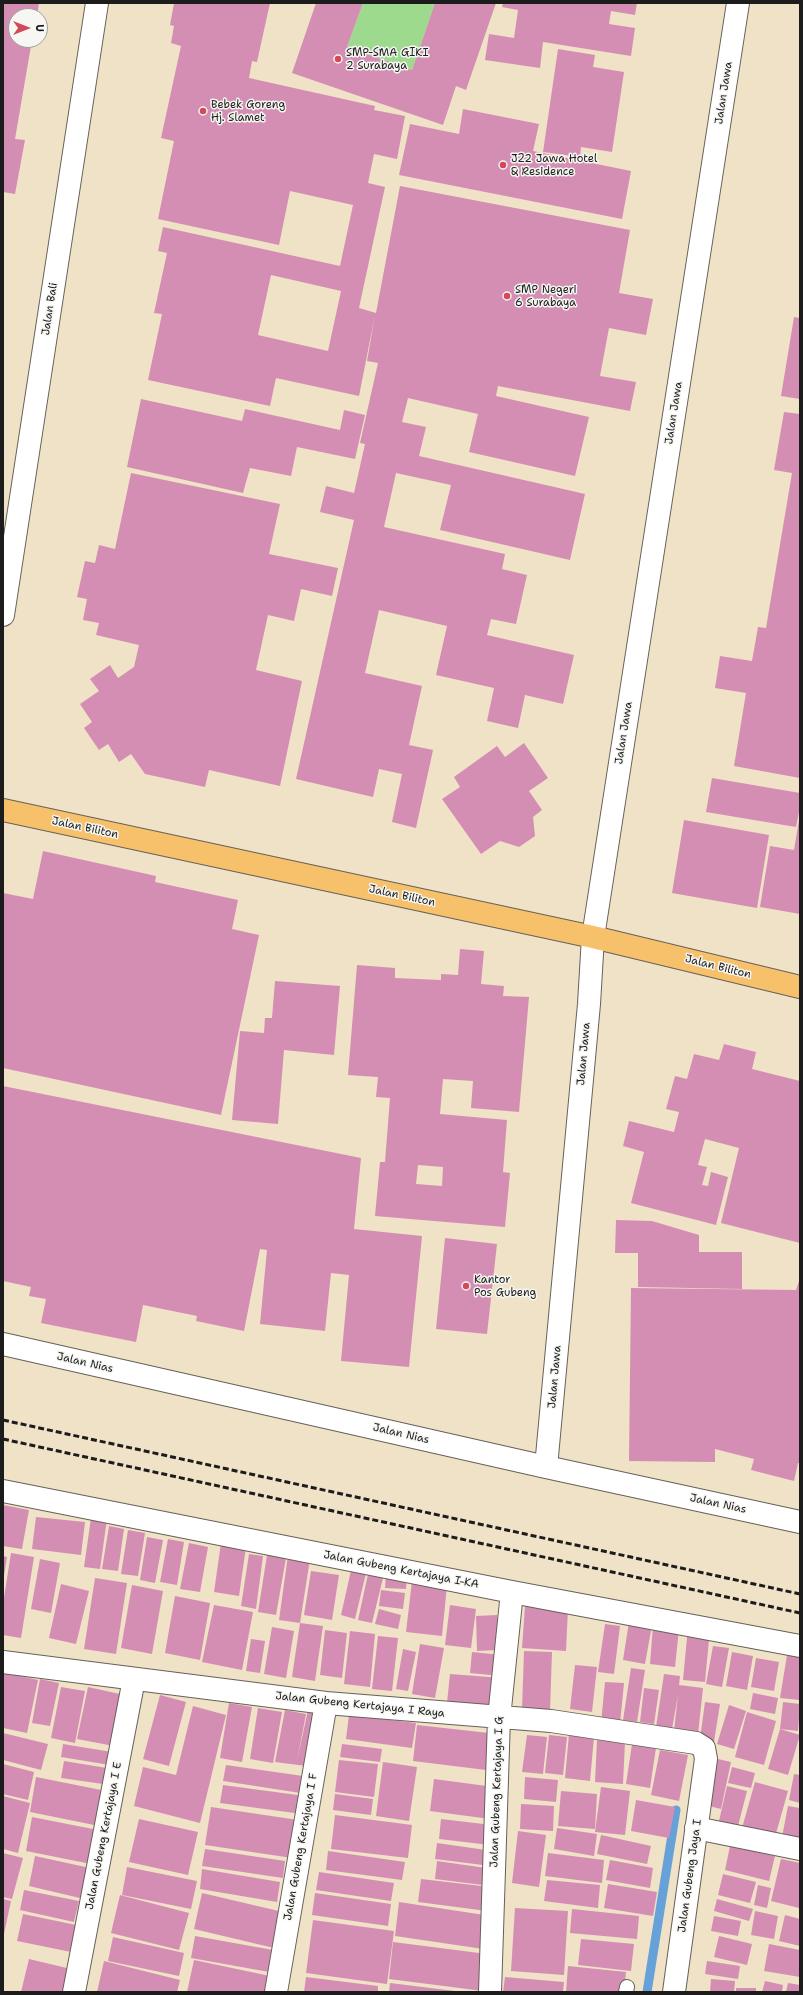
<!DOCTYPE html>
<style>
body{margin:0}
#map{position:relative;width:803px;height:1995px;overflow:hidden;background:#efe2c7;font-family:"Shantell Sans",sans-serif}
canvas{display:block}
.frame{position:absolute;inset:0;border:4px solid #1c1c1c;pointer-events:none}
.north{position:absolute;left:8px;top:8px;width:40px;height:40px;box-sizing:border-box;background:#f6f6f2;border:1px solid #9f9f9c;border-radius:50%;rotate:90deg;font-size:11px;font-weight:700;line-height:16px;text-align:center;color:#1c1c1c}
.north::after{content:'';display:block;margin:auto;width:14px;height:18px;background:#d1495b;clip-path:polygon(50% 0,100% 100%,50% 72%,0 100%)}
</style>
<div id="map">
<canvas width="803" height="1995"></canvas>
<div class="frame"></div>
<div class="north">U</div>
</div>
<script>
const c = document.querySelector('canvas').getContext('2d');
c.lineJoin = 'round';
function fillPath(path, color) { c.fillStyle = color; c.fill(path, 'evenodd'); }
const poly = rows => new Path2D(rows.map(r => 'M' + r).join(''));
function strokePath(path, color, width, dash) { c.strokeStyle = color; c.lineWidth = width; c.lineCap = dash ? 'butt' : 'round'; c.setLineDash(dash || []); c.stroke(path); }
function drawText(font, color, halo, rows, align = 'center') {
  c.font = font + ' "Shantell Sans",sans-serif'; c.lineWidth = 3; c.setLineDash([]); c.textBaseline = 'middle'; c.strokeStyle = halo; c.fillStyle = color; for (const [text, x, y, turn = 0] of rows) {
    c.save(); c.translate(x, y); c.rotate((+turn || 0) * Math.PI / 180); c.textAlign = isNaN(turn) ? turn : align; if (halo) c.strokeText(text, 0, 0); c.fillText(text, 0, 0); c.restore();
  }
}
const green = poly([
 [363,3,435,3,412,70,347,47]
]);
const stream = poly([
 [647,1992,676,1810]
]);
const building = poly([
 [3,3,39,3,37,16,16,16,16,40,32,40,15,139,25,140,15,194,3,192],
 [174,3,270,3,257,62,252,61,249,78,375,106,374,110,405,116,397,159,374,154,368,183,385,187,359,308,376,313,400,186,630,230,619,293,653,299,646,335,609,328,600,376,636,382,630,411,498,386,496,396,589,417,575,476,469,452,478,414,408,398,402,422,426,427,419,456,585,494,570,560,440,530,451,485,396,473,384,527,505,554,502,569,527,575,516,624,491,619,487,635,574,655,563,704,525,695,518,728,487,721,494,688,436,675,447,626,379,610,365,673,422,686,409,745,433,750,416,828,392,822,402,774,379,769,373,797,296,779,354,520,320,512,326,486,354,493,365,444,360,443,378,363,367,361,375,315,359,396,276,378,270,406,148,380,162,314,154,313,167,253,158,251,163,227,340,266,353,205,290,191,279,245,158,219,174,141,161,138,181,46,171,43,174,26,170,25],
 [271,275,341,291,328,351,258,335],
 [316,3,363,3,347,47,412,70,435,3,496,3,466,90,456,86,443,125,292,73],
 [503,3,637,3,635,15,611,11,609,24,635,28,631,56,543,42,540,68,485,60,489,34,514,38,518,10,502,7],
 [558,49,595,55,593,67,624,72,612,152,581,147,580,157,543,152],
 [463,109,539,124,533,151,631,171,622,219,399,175,410,124,459,134],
 [794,317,800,318,800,399,781,396],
 [141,399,242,421,245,409,340,430,344,410,365,415,355,459,297,447,291,476,250,468,243,493,127,467],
 [784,412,800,414,800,778,734,766,746,693,715,688,720,656,752,661,758,627,766,628,792,473,774,470],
 [131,473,280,504,269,554,338,568,332,596,301,589,294,621,268,615,256,670,302,681,280,786,209,770,205,787,145,774,131,754,119,762,108,744,99,750,84,728,92,722,80,704,99,691,90,679,110,665,118,678,134,667,139,645,96,635,99,623,83,620,87,599,77,597,85,561,95,563,99,545,115,549],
 [524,743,548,778,529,791,542,810,533,817,535,836,519,847,500,841,481,854,442,799,460,787,454,777,497,746,505,757],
 [712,778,800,793,800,807,796,827,706,812],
 [684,820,769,835,757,908,672,893],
 [799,820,800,914,760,907,770,846,794,850],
 [43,851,156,876,155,882,238,900,232,929,259,935,221,1115,3,1068,3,893,33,899],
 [460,949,484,951,481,984,504,986,503,996,529,997,519,1112,471,1108,473,1081,443,1079,440,1114,507,1120,503,1172,510,1173,505,1227,375,1216,380,1162,385,1162,390,1098,376,1097,378,1077,348,1075,357,965,395,968,395,978,441,980,441,974,458,975],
 [418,1165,443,1167,442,1186,416,1184],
 [275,981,340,986,334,1055,284,1050,278,1124,232,1120,240,1031,264,1033,265,1018,272,1018],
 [724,1044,756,1052,752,1069,800,1081,800,1243,721,1223,739,1148,705,1139,698,1165,707,1167,702,1185,708,1186,711,1172,728,1177,716,1225,631,1203,644,1152,623,1146,629,1121,674,1132,679,1112,666,1109,675,1076,687,1079,694,1054,719,1060],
 [3,1086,361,1158,354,1229,422,1236,409,1367,341,1361,349,1275,331,1273,325,1331,260,1324,267,1250,260,1249,244,1331,196,1321,197,1316,143,1305,136,1342,41,1323,46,1299,29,1296,31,1287,3,1281],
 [616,1220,652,1221,699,1235,699,1252,742,1252,742,1289,638,1287,638,1253,615,1253],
 [445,1238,497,1244,487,1334,436,1329],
 [800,1278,800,1463,798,1463,794,1481,751,1470,754,1459,715,1449,715,1462,629,1461,631,1288,796,1290],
 [3,1505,29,1510,22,1549,3,1546],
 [36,1517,85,1522,81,1555,32,1549],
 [91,1518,107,1519,100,1569,84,1567],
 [109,1526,124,1529,118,1571,102,1569],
 [128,1530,145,1533,138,1576,121,1574],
 [222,1536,247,1540,239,1596,214,1592],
 [147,1537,163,1540,155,1583,140,1580],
 [168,1539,184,1542,177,1585,160,1582],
 [189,1543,208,1547,200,1592,180,1589],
 [11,1553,34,1557,21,1638,3,1635,3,1604],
 [249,1554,263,1556,256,1609,241,1606],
 [267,1555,286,1558,276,1615,258,1612],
 [288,1555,310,1559,300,1623,279,1620],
 [3,1556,7,1557,4,1576,3,1576],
 [40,1559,60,1563,51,1613,31,1609],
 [352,1566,367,1569,355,1619,341,1615],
 [311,1571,339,1575,332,1620,304,1615],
 [368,1574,383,1578,372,1623,358,1620],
 [386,1575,407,1576,406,1589,385,1588],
 [95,1578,127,1583,116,1654,84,1649],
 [412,1581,447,1585,442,1636,406,1632],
 [61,1584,89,1591,76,1644,49,1638],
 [132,1585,163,1591,152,1654,121,1648],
 [381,1590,405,1593,403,1609,379,1606],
 [175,1596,210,1603,200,1660,165,1653],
 [214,1605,253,1612,242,1670,202,1662],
 [450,1605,476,1609,471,1648,445,1645],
 [525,1606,568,1609,566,1651,522,1648],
 [379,1609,401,1615,398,1629,375,1624],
 [497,1615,498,1650,477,1651,476,1616],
 [629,1622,652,1625,645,1664,623,1660],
 [300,1623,323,1626,315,1681,292,1677],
 [605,1624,620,1626,614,1674,598,1672],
 [653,1626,679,1629,675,1667,650,1664],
 [272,1627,294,1631,286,1678,264,1674],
 [688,1627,710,1629,705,1682,683,1680],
 [325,1630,347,1633,342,1678,320,1675],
 [350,1631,375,1634,370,1687,344,1684],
 [378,1636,398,1638,392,1691,372,1689],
 [251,1639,265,1641,260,1673,246,1671],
 [420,1644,444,1648,435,1698,412,1694],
 [713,1646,729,1648,722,1687,706,1684],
 [403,1649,416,1652,408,1691,396,1689],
 [524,1651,552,1652,550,1711,522,1709],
 [472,1652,502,1655,500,1676,470,1673],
 [732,1652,753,1656,747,1690,726,1686],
 [787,1655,800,1657,799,1700,780,1698],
 [756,1658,779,1662,774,1691,751,1687],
 [575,1665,597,1667,592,1712,570,1709],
 [631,1668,645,1670,637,1722,623,1720],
 [3,1672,38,1680,27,1733,3,1728],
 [450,1674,502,1678,499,1708,447,1703],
 [664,1674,680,1676,679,1685,703,1688,698,1734,674,1731,678,1695,672,1729,656,1727],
 [40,1679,59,1683,50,1726,32,1723],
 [605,1682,624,1683,620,1724,601,1723],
 [61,1687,85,1691,75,1743,51,1738],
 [88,1687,129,1696,119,1747,77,1739],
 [644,1688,659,1690,654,1724,640,1722],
 [753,1693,778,1698,775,1714,750,1709],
 [160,1695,186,1702,169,1766,143,1759],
 [705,1702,720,1704,714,1742,700,1739],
 [783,1702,800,1704,798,1731,780,1729],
 [229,1703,252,1707,242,1762,220,1758],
 [729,1705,746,1711,734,1749,717,1744],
 [193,1706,226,1715,200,1823,134,1806,143,1767,176,1775],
 [258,1708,282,1712,273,1763,250,1759],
 [285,1710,306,1714,297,1761,308,1710,323,1713,314,1767,275,1762],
 [747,1712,776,1721,764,1765,735,1757],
 [349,1715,416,1723,412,1748,346,1739],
 [417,1725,498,1734,494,1771,413,1761],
 [780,1729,800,1735,788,1775,768,1769],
 [3,1733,48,1744,41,1770,3,1760],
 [569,1734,594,1737,590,1781,565,1778],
 [527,1735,547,1737,543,1774,522,1772],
 [549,1735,567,1737,563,1775,545,1773],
 [597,1740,625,1742,623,1784,595,1782],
 [63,1744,118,1753,116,1766,61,1757],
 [342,1744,382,1749,380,1762,340,1757],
 [632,1744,656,1748,650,1788,626,1784],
 [660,1750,688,1755,679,1801,651,1795],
 [709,1757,731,1762,721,1809,701,1804],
 [339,1760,378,1764,374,1797,335,1792],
 [64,1761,113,1769,110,1785,61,1778],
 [383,1762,417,1767,409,1821,376,1816],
 [3,1764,34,1772,28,1800,3,1794],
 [226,1765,310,1777,307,1794,223,1781],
 [732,1767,755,1773,751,1788,728,1783],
 [794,1774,800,1775,800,1803,789,1800],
 [36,1777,111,1792,104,1827,30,1812],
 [525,1777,558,1780,556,1802,524,1799],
 [434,1779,494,1787,490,1819,430,1811],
 [755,1782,788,1791,775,1837,742,1828],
 [223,1785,305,1796,302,1814,220,1803],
 [727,1786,747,1791,738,1826,719,1821],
 [601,1787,630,1791,625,1835,595,1832],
 [561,1791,597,1794,595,1829,558,1826],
 [335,1794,373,1799,371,1815,333,1810],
 [3,1796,30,1803,18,1853,3,1849],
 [636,1800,675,1807,669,1838,631,1831],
 [521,1804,554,1806,553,1831,520,1829],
 [788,1806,800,1808,800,1840,782,1837],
 [211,1807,298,1820,292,1858,205,1845],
 [335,1815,412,1825,408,1858,331,1849],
 [32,1817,103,1831,96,1865,26,1851],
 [139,1819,198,1832,188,1875,129,1862],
 [441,1819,492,1825,490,1845,439,1839],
 [557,1828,597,1834,594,1856,554,1849],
 [518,1831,546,1835,539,1887,512,1883],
 [601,1835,651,1846,647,1864,597,1854],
 [437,1843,493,1851,491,1866,435,1859],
 [730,1846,775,1856,769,1881,725,1870],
 [205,1849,285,1861,283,1878,202,1866],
 [328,1851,405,1862,402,1880,326,1870],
 [3,1853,23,1858,12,1899,3,1897],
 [548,1853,604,1860,602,1883,545,1876],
 [35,1856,90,1868,84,1899,29,1886],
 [781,1859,800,1863,799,1908,771,1901],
 [610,1860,653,1868,650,1888,606,1880],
 [437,1861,493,1869,491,1886,435,1879],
 [127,1867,197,1881,191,1909,122,1895],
 [202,1869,280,1882,277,1902,200,1889],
 [319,1872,394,1883,391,1901,316,1890],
 [723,1874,756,1882,750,1903,718,1895],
 [421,1879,490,1887,487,1911,418,1902],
 [547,1880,600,1885,598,1908,544,1901],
 [608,1884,657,1892,653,1916,604,1908],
 [758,1885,771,1888,767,1908,754,1905],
 [24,1890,79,1901,74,1922,20,1910],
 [202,1893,283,1912,274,1948,194,1929],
 [315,1893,391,1904,388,1926,312,1915],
 [120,1895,189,1913,179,1950,111,1933],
 [3,1899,11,1901,4,1934,3,1933],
 [717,1899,753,1909,749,1921,714,1911],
 [399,1902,491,1916,490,1950,395,1936],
 [515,1908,568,1911,564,1975,511,1971],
 [572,1909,639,1916,637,1939,570,1933],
 [755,1911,778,1916,774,1939,751,1935],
 [23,1914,81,1926,76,1953,17,1941],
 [785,1915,800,1919,800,1946,779,1941],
 [714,1916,741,1921,738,1936,711,1931],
 [313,1920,394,1931,387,1984,306,1973],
 [195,1936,273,1950,269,1972,191,1958],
 [719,1936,752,1944,747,1965,714,1957],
 [113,1937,184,1953,179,1976,108,1961],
 [581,1939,634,1944,631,1971,578,1965],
 [393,1942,487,1954,483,1991,389,1979],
 [769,1944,800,1950,800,1977,764,1971],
 [29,1959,71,1969,66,1992,21,1992],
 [194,1960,270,1976,267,1992,187,1992],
 [104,1961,180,1980,177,1992,97,1992],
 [707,1961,740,1966,738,1979,705,1974],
 [568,1966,626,1972,624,1992,566,1992],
 [306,1977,378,1986,378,1992,304,1992],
 [505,1977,564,1982,563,1992,503,1992],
 [711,1979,735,1981,734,1992,710,1992],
 [765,1981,783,1985,782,1992,762,1992],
 [390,1983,455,1991,455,1992,389,1992],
 [788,1983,800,1985,800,1992,786,1992],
 [736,1988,756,1988,756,1992,736,1992]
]);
const service = poly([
 [626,1992,627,1987]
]);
const minor = poly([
 [3,615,97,3],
 [3,1344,546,1467,800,1522],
 [546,1467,589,1004,593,937,738,3],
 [3,1491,512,1592,800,1646],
 [3,1662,326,1703,551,1721,696,1743,704,1748,706,1759,674,1992],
 [696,1828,800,1849],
 [74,1992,134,1679],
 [276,1992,326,1703],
 [490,1992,499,1718,512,1592]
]);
const trunk = poly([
 [3,810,593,937,800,987]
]);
const rail = poly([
 [3,1420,800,1594],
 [3,1439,800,1613]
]);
const markers = [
 [338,59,4,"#d1495b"],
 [203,111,4,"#d1495b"],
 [503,165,4,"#d1495b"],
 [507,296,4,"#d1495b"],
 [466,1286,4,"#d1495b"]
];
const poiNames = [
 ["SMP-SMA GIKI",346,53],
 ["2 Surabaya",346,66],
 ["Bebek Goreng",211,105],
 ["Hj. Slamet",211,118],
 ["J22 Jawa Hotel",511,159],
 ["& Residence",511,172],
 ["SMP Negeri",515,290],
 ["6 Surabaya",515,303],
 ["Kantor",474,1280],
 ["Pos Gubeng",474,1293]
];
const streetNames = [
 ["Jalan Jawa",724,93,-81],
 ["Jalan Bali",50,309,-81],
 ["Jalan Jawa",674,413,-81],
 ["Jalan Jawa",624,733,-81],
 ["Jalan Biliton",85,828,12],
 ["Jalan Biliton",402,896,12],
 ["Jalan Biliton",718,967,14],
 ["Jalan Jawa",584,1054,-85],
 ["Jalan Nias",85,1363,13],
 ["Jalan Jawa",555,1377,-85],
 ["Jalan Nias",401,1434,13],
 ["Jalan Nias",718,1504,12],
 ["Jalan Gubeng Kertajaya I-KA",401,1570,11],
 ["Jalan Gubeng Kertajaya I Raya",360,1705,6],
 ["Jalan Gubeng Kertajaya I G",497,1792,-88],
 ["Jalan Gubeng Kertajaya I E",104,1836,-79],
 ["Jalan Gubeng Kertajaya I F",301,1847,-80],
 ["Jalan Gubeng Jaya I",690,1876,-82]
];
fillPath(green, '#9eda8e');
strokePath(stream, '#66a2d7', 9);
fillPath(building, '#d58eb3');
strokePath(service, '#666158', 16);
strokePath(minor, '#666158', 24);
strokePath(trunk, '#666158', 24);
strokePath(service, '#fff', 14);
strokePath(minor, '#fff', 22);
strokePath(trunk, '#f7c06b', 22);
strokePath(rail, '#1c1c1c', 3, [6, 3]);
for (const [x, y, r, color] of markers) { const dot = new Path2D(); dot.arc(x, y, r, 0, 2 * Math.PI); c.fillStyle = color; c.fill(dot); strokePath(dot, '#f6f6f2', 1.5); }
drawText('11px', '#1c1c1c', '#f6f6f2', poiNames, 'left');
drawText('11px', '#1c1c1c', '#f6f6f2', streetNames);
</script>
